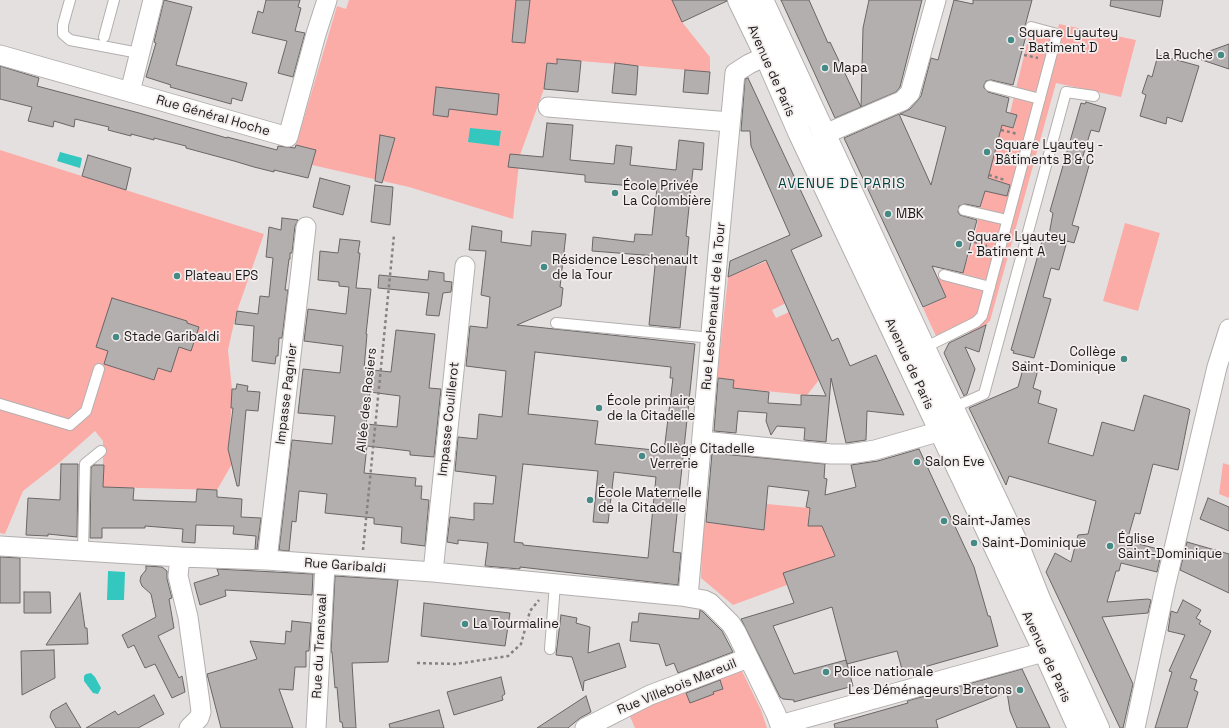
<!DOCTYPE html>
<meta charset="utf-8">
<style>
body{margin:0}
canvas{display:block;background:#e5e0e0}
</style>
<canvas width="1229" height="728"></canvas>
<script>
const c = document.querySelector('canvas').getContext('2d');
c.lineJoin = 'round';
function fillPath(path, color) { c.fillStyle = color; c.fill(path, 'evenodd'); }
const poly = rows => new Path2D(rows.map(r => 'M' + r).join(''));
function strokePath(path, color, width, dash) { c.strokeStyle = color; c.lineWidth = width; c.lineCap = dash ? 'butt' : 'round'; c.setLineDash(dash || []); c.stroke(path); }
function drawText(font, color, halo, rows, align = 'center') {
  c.font = font + ' "Space Grotesk",sans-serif'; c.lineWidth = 3.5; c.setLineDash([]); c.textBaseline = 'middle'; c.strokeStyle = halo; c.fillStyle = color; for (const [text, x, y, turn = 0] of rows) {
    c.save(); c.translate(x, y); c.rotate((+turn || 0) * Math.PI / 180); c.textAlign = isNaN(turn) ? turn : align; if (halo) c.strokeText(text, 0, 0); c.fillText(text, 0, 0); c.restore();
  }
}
const green = poly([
 [349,0,516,0,512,42,525,43,530,0,672,0,682,22,710,57,710,72,557,59,557,64,547,63,544,89,520,155,513,219,409,187,312,165,316,150,296,145,337,6,346,9],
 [1059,24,1136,40,1121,97,1056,83,990,321,984,326,968,334,982,316,991,281,962,274,974,242,979,213,985,191,999,182,988,178,1002,125,1014,128,1017,116,1010,113,1031,27,1057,34],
 [0,150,264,234,236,314,228,350,232,389,230,431,228,449,232,464,217,490,103,487,103,441,95,431,60,462,23,491,5,534,0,533],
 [1125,223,1160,233,1138,311,1103,301],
 [767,261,786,303,772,310,776,318,789,312,807,352,819,362,812,365,819,380,807,395,733,388,734,380,717,378,728,277],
 [937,278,984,290,976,316,936,336,923,308,946,297],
 [1223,463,1229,465,1229,498,1219,494],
 [767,504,809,508,808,526,828,526,838,555,784,573,787,585,733,605,701,578,703,522,764,530],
 [740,667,761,710,767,728,635,728,628,712]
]);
const water = poly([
 [470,128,501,131,499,146,468,142],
 [60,152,82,158,80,168,57,161],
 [108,571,125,572,124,600,107,600],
 [91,673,95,677,101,688,98,694,93,693,84,681,84,676,86,674]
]);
const building = poly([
 [164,0,192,7,176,65,247,83,242,101,232,98,231,104,170,87,171,85,146,77,156,43,154,42,164,0],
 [266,0,300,0,298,7,301,8,295,31,305,33,293,77,278,73,287,41,252,33,258,11,263,13,266,0],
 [516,0,530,0,525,43,512,42,516,0],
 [672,0,727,0,727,1,682,22,672,0],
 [781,0,809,0,828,43,830,42,861,107,835,118,781,0],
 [869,0,922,0,900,87,896,92,861,107,863,28,869,0],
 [954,0,973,4,973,0,1032,0,1025,26,1025,29,1027,32,1013,85,991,80,986,81,984,85,984,88,988,92,1009,98,1006,112,1017,115,1013,128,1002,125,988,178,1010,185,1007,196,985,191,980,207,965,204,959,206,958,212,960,215,977,220,963,273,932,266,946,297,923,307,844,138,899,114,931,185,946,127,900,114,910,109,918,100,921,96,931,58,938,60,954,0],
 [1111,0,1163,0,1160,17,1110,6,1111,0],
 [1229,44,1229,69,1193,57,1229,44],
 [1158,55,1199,66,1182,122,1167,117,1166,124,1140,116,1146,95,1142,93,1148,75,1152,77,1158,55],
 [557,59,581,61,578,92,544,89,547,63,557,64,557,59],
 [615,63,638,66,636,95,612,93,615,63],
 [0,66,39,78,37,86,139,113,213,134,227,138,227,137,277,150,278,146,295,148,296,145,316,150,308,178,274,170,274,172,254,167,234,161,186,148,186,146,154,138,154,140,131,134,131,136,108,130,109,127,75,119,74,127,54,121,53,127,28,121,32,107,0,99,0,66],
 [685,70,710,72,708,94,683,92,685,70],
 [748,78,822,236,791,250,832,341,838,338,850,366,876,355,904,415,867,411,866,440,846,443,831,378,826,442,804,440,805,428,777,426,771,435,766,421,767,413,738,411,736,433,714,431,718,378,734,380,733,388,769,392,768,403,801,405,801,395,826,396,766,260,728,277,730,261,790,235,751,146,750,131,741,131,745,79,748,78],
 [436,87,499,94,497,115,449,109,448,117,433,115,436,87],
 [1086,102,1106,108,1099,132,1091,130,1082,159,1090,162,1072,225,1079,227,1074,243,1067,241,1059,270,1051,268,1043,297,1051,299,1034,358,1013,353,1014,351,1011,350,1042,241,1045,241,1046,240,1048,240,1053,213,1050,211,1081,103,1085,104,1086,102],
 [547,123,573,125,570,160,614,164,616,145,632,147,630,165,676,170,679,140,704,143,702,170,693,169,686,236,689,237,680,328,649,325,656,256,592,251,593,237,634,242,635,234,652,235,657,188,585,182,585,175,508,167,510,154,543,157,547,123],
 [380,135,395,138,382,183,375,181,380,135],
 [88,155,131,168,126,190,82,176,88,155],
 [320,178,350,186,343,215,313,207,320,178],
 [375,185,393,187,390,225,371,222,375,185],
 [282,218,298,220,295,226,292,253,290,253,290,259,289,259,285,290,288,290,282,338,279,338,278,356,276,356,275,364,252,361,254,326,235,324,237,311,258,314,260,296,269,297,273,258,266,257,269,227,281,230,282,218],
 [472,226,502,231,501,242,531,246,532,231,566,234,560,287,563,288,561,306,517,325,695,344,673,552,681,553,678,585,520,567,520,569,485,566,488,543,458,540,458,544,447,542,450,517,474,520,474,503,493,504,496,476,455,471,458,437,477,439,479,414,502,417,506,371,466,366,470,326,487,328,490,297,481,295,486,251,469,250,472,226],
 [535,352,671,367,670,378,673,378,664,451,595,444,598,421,528,414,535,352],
 [523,464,598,471,593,522,608,523,614,472,656,477,648,558,523,545,523,543,514,542,523,464],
 [340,239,360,241,358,253,360,253,356,288,371,289,366,334,367,334,364,369,391,372,396,330,435,334,429,388,441,389,434,457,410,455,410,451,367,446,364,473,416,478,415,486,422,486,421,499,429,500,425,546,401,543,402,527,374,524,374,518,325,513,327,494,299,491,296,522,292,521,289,551,279,550,292,440,332,444,335,416,298,413,303,369,340,373,343,346,304,341,308,309,346,314,349,287,339,286,339,282,318,280,320,251,338,253,340,239],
 [370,392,400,396,397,427,366,424,370,392],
 [429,271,444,273,444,281,452,282,451,292,443,293,439,316,426,315,429,293,378,288,379,275,428,280,429,271],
 [112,298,187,321,187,323,199,327,191,351,179,347,171,372,158,368,154,380,104,364,108,351,96,347,112,298],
 [986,325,979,352,965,347,975,369,967,394,964,396,944,353,949,343,986,325],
 [1025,362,1039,366,1033,388,1041,391,1038,403,1057,409,1048,443,1093,456,1102,422,1134,431,1144,395,1189,409,1190,410,1178,470,1153,464,1140,514,1135,513,1127,541,1162,550,1157,572,1121,563,1119,571,1116,571,1107,602,1148,599,1151,600,1148,613,1102,617,1133,684,1123,728,1120,728,1046,572,1055,553,1071,562,1078,535,1088,534,1096,501,1009,476,1006,485,969,408,1018,387,1025,362],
 [237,384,248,386,247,391,260,392,258,411,246,410,239,486,237,486,228,449,233,408,231,408,232,389,236,389,237,384],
 [919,449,974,567,988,616,990,616,998,646,903,673,897,651,847,664,832,607,773,626,794,674,846,660,853,686,794,702,794,700,783,699,780,697,741,619,794,603,783,573,835,556,822,526,808,526,810,508,806,507,809,491,768,486,764,530,706,522,712,453,825,464,824,478,827,479,825,495,856,487,851,465,878,461,919,449],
 [61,464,78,464,77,537,48,534,48,536,26,535,28,498,60,500,61,464],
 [94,465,104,465,103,487,134,488,133,500,196,502,197,489,217,490,217,497,242,499,241,517,261,518,257,549,255,549,256,536,233,534,234,526,196,525,195,543,182,542,183,529,145,526,145,528,102,528,102,538,90,538,91,467,94,465],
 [1208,498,1229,507,1229,531,1200,519,1208,498],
 [1187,542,1229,554,1229,593,1180,570,1187,542],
 [0,557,20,558,20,603,0,603,0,557],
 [146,566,162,567,167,571,167,579,172,598,169,599,174,628,158,636,179,678,182,676,185,692,172,698,155,664,145,668,134,645,128,648,122,635,156,617,151,594,142,586,140,581,141,576,146,570,146,566],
 [217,569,313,574,312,595,225,590,226,596,200,605,194,583,219,575,217,569],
 [335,576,398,580,388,662,352,663,356,728,343,728,342,722,340,722,337,687,335,688,332,652,331,652,335,576],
 [24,592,50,592,51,613,24,613,24,592],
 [80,593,85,628,87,628,88,644,46,645,80,593],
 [1183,600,1201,610,1196,618,1201,621,1199,624,1211,631,1190,678,1197,680,1194,690,1198,692,1187,728,1155,728,1172,672,1169,671,1185,635,1168,631,1171,611,1177,613,1183,600],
 [424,603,510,613,505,646,421,636,424,603],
 [700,610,703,612,722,631,733,652,678,673,674,663,666,666,659,644,630,641,632,622,638,622,639,613,699,619,700,610],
 [561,615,577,618,576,623,590,627,588,653,619,643,626,667,584,681,583,691,572,657,556,655,561,615],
 [292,621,311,623,309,651,306,651,306,667,295,667,293,690,279,689,293,728,221,728,207,674,257,659,250,641,285,644,286,631,291,632,292,621],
 [54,650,55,678,22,695,21,651,54,650],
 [1022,669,1050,728,1017,728,1010,711,1007,692,936,720,938,728,835,728,834,724,908,703,907,701,1022,669],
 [501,677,505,694,502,696,503,700,454,715,447,692,501,677],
 [720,680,723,689,713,692,714,694,690,703,686,693,720,680],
 [154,695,164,714,138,728,86,728,115,711,118,715,154,695],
 [586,696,591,712,580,718,568,728,537,728,586,696],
 [66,703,81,728,56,728,50,717,51,713,52,711,66,703],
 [439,710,444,728,390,728,389,724,439,710]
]);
const path = poly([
 [1024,55,1038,58],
 [1001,130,1018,134],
 [989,175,1005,180],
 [974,242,987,246],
 [363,550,394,235],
 [417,663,456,664,508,656,521,644,530,611,539,600]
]);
const lane = poly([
 [70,0,63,25,63,34,70,40,139,53],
 [104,37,114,0],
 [990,86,1040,99],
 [964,210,1007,220],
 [944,275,990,287],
 [556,323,712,338],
 [924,348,976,322,982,316,1057,34,1031,27],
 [0,404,70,425,86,411,99,369],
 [952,408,984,394,1066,92,1094,96],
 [83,551,85,464,101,451],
 [550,649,555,584]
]);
const street = poly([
 [0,55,288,137,316,34,327,0],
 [130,92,153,0],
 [548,107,730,122],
 [819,147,825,134,902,101,910,93,936,0],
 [702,441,831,454,850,454,875,450,941,431],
 [0,546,180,557,267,560,433,572,681,596,704,600,710,603,731,624,736,632,776,714,781,728],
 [180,557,178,576,188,617,200,703,201,712,199,718,189,728],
 [267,560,306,227],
 [433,572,465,266],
 [688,597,718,253,735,73,749,64,766,56,772,57,778,59,779,61],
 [780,725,1058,648],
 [316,728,325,565],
 [585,728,650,695,748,658],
 [1135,728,1165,587,1217,367,1229,329]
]);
const secondary = poly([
 [739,0,766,56,799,132,1045,652,1079,728],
 [762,0,924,348,1018,546,1039,599,1098,728]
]);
const markers = [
 [1011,40,4,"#448b86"],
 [1221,55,4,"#448b86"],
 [825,68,4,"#448b86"],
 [987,152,4,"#448b86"],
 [615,193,4,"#448b86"],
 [888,214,4,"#448b86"],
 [959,244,4,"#448b86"],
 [544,267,4,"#448b86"],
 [177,276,4,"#448b86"],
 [116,337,4,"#448b86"],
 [1124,359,4,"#448b86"],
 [599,408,4,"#448b86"],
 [642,456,4,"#448b86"],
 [917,462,4,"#448b86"],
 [590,500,4,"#448b86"],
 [944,521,4,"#448b86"],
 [974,543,4,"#448b86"],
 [1110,546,4,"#448b86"],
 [465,624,4,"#448b86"],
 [826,672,4,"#448b86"],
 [1020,690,4,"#448b86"]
];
const poiNames = [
 ["Square Lyautey",1019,33],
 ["- Batiment D",1019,48],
 ["La Ruche",1213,55,"right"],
 ["Mapa",833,68],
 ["Square Lyautey -",995,145],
 ["Bâtiments B & C",995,160],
 ["École Privée",623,186],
 ["La Colombière",623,201],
 ["MBK",896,214],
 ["Square Lyautey",967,237],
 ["- Batiment A",967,252],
 ["Résidence Leschenault",552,260],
 ["de la Tour",552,275],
 ["Plateau EPS",185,276],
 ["Stade Garibaldi",124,337],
 ["Collège",1116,352,"right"],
 ["Saint-Dominique",1116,367,"right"],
 ["École primaire",607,401],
 ["de la Citadelle",607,416],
 ["Collège Citadelle",650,449],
 ["Verrerie",650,464],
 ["Salon Eve",925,462],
 ["École Maternelle",598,493],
 ["de la Citadelle",598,508],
 ["Saint-James",952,521],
 ["Église",1118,539],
 ["Saint-Dominique",1118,554],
 ["Saint-Dominique",982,543],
 ["La Tourmaline",473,624],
 ["Police nationale",834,672],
 ["Les Déménageurs Bretons",1012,690,"right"]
];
const streetNames = [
 ["Avenue de Paris",771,71,66],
 ["Rue Général Hoche",213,116,16],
 ["Rue Leschenault de la Tour",714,306,-85],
 ["Avenue de Paris",909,364,65],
 ["Impasse Pagnier",287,394,-83],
 ["Allée des Rosiers",367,400,-84],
 ["Impasse Couillerot",449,419,-84],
 ["Rue Garibaldi",345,566,4],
 ["Rue du Transvaal",320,646,-87],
 ["Avenue de Paris",1046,657,65],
 ["Rue Villebois Mareuil",677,687,-22]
];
const neighbourhoodNames = [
 ["AVENUE DE PARIS",842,184]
];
fillPath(green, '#fcaca7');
fillPath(water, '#33c7bf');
fillPath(building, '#b4afaf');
strokePath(building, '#6b6666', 1);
strokePath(lane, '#b4afaf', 12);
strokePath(street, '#b4afaf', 21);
strokePath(secondary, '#b4afaf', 24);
strokePath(path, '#858282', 2.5, [3, 3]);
strokePath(lane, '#fff', 10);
strokePath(street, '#fff', 19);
strokePath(secondary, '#fff', 22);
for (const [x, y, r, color] of markers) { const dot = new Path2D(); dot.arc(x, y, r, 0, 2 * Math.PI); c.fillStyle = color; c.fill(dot); strokePath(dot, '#f3eded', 1.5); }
drawText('13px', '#1b1919', '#f3eded', poiNames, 'left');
drawText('13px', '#1b1919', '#f3eded', streetNames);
c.letterSpacing = '1px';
drawText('14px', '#00423f', '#f3eded', neighbourhoodNames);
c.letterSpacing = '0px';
</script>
